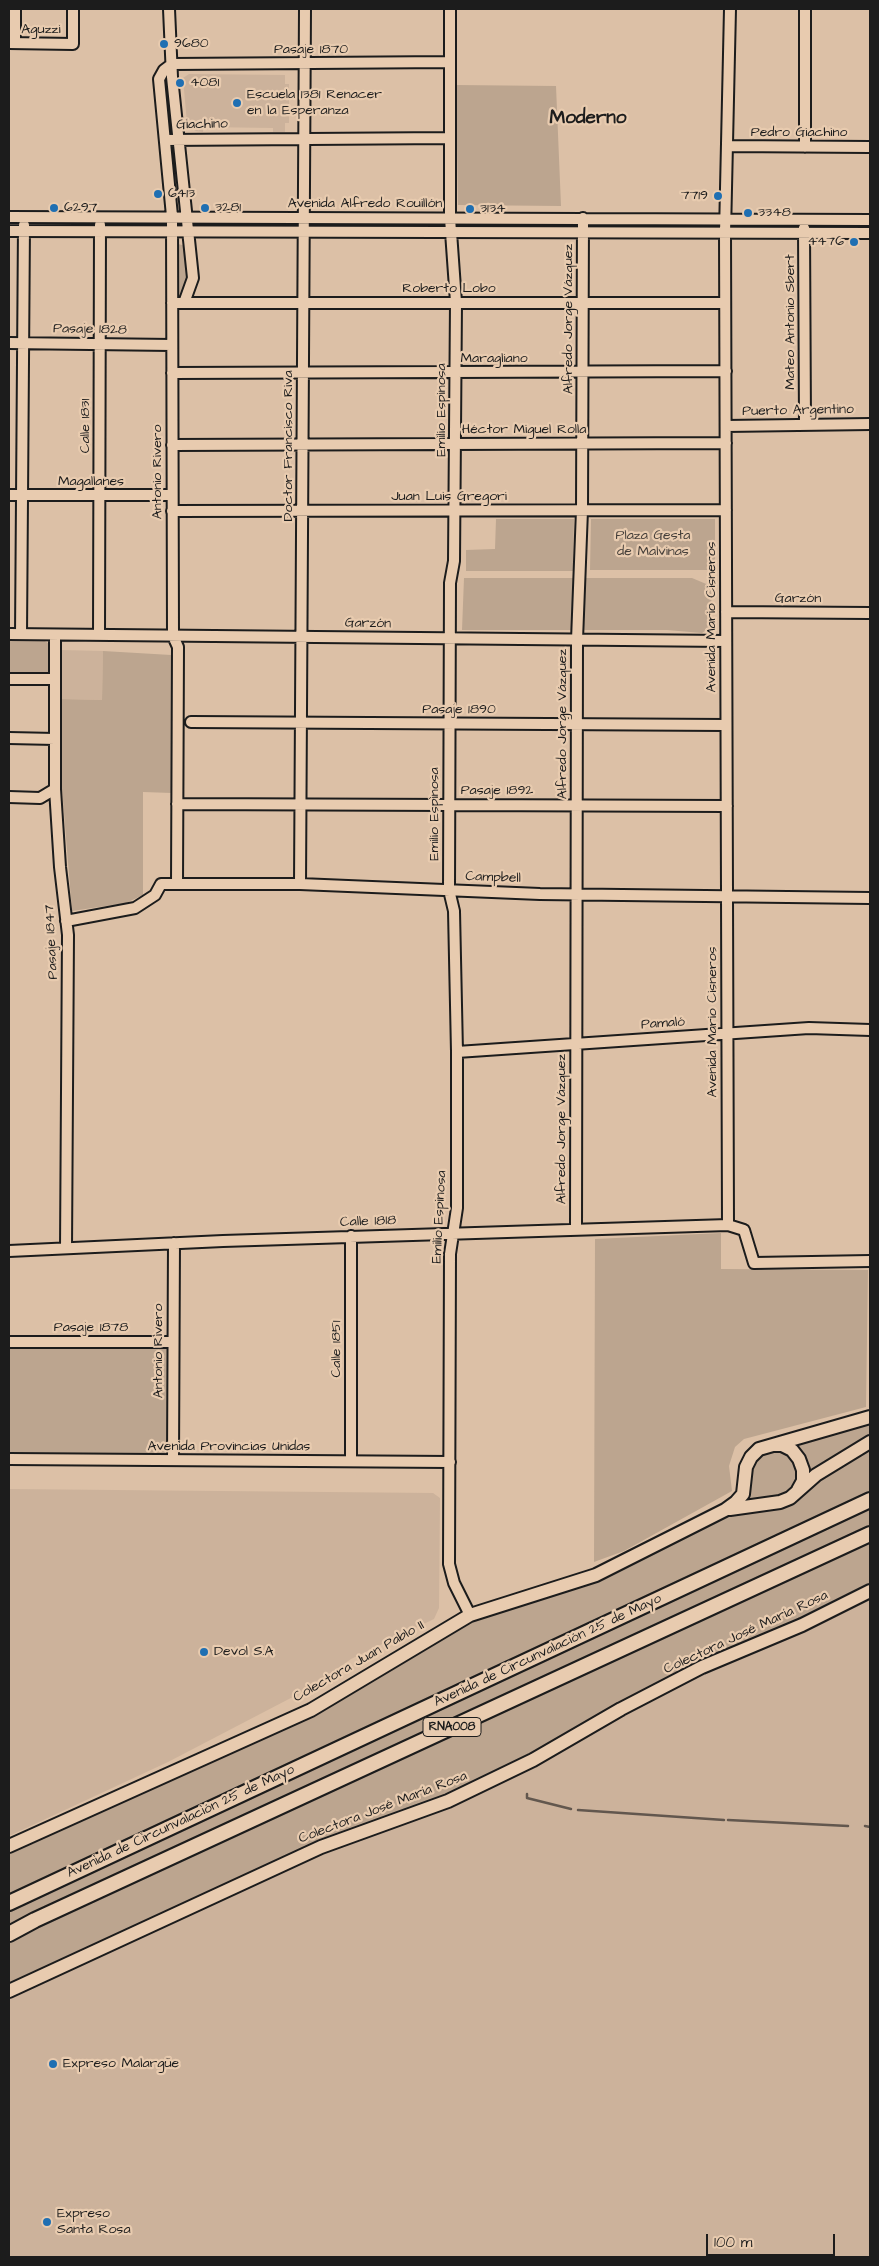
<!DOCTYPE html>
<meta charset="utf-8">
<style>
body{margin:0}
#map{position:relative;width:879px;height:2266px;overflow:hidden;background:#dcc0a6;font-family:"Architects Daughter",sans-serif}
canvas{display:block}
.frame{position:absolute;inset:0;border:10px solid #1c1c1c;pointer-events:none}
.scale{position:absolute;left:706px;top:2234px;width:129px;height:22px;box-sizing:border-box;border:2px solid #1c1c1c;border-top:0;padding-left:6px;font-size:15px;line-height:18px;white-space:nowrap;color:#1c1c1c;-webkit-text-stroke:4px #e8cbaf;paint-order:stroke}
</style>
<div id="map">
<canvas width="879" height="2266"></canvas>
<div class="frame"></div>
<div class="scale">100 m</div>
</div>
<script>
const c = document.querySelector('canvas').getContext('2d');
c.lineJoin = 'round';
function fillPath(path, color) { c.fillStyle = color; c.fill(path, 'evenodd'); }
const poly = rows => new Path2D(rows.map(r => 'M' + r).join(''));
function strokePath(path, color, width, dash) { c.strokeStyle = color; c.lineWidth = width; c.lineCap = dash ? 'butt' : 'round'; c.setLineDash(dash || []); c.stroke(path); }
function drawText(font, color, halo, rows, align = 'center') {
  c.font = font + ' "Architects Daughter",sans-serif'; c.lineWidth = 4.5; c.setLineDash([]); c.textBaseline = 'middle'; c.strokeStyle = halo; c.fillStyle = color; for (const [text, x, y, turn = 0] of rows) {
    c.save(); c.translate(x, y); c.rotate((+turn || 0) * Math.PI / 180); c.textAlign = isNaN(turn) ? turn : align; if (halo) c.strokeText(text, 0, 0); c.fillText(text, 0, 0); c.restore();
  }
}
const built = poly([
 [189,74,285,75,285,84,289,84,289,123,285,123,285,132,273,132,273,128,203,127,203,132,195,131,187,123,183,78],
 [61,650,103,651,102,700,61,699],
 [9,1489,433,1493,440,1498,439,1608,434,1619,351,1659,310,1688,168,1762,9,1836],
 [870,1591,870,2257,9,2257,9,1991,621,1709]
]);
const green = poly([
 [164,75,168,75,174,129,172,130,167,127,162,82],
 [456,85,556,86,561,206,458,205],
 [173,150,176,150,181,196,179,198,175,195,171,156],
 [113,222,153,222,153,224,152,227,115,228],
 [289,222,286,228,210,227,207,223],
 [178,244,186,246,189,278,183,296,180,297,178,295,176,246],
 [496,519,574,519,573,571,466,571,466,550,495,549],
 [591,519,715,519,715,570,590,570],
 [464,578,692,578,711,586,712,626,702,633,667,630,462,630],
 [9,640,43,640,48,643,48,672,43,674,9,674],
 [103,651,171,655,172,793,143,792,143,895,126,903,72,911,62,789,61,699,102,700],
 [721,1233,721,1269,868,1270,866,1407,744,1439,735,1447,729,1466,732,1491,624,1551,594,1562,595,1239],
 [9,1346,159,1346,165,1348,170,1352,169,1451,162,1455,9,1456],
 [870,1417,870,1591,745,1650,533,1760,321,1847,9,1991,9,1846,311,1710,470,1615,596,1575,736,1502,751,1457]
]);
const stream = poly([
 [527,1794,527,1798,571,1809],
 [578,1810,724,1820],
 [728,1820,848,1826],
 [865,1826,870,1827]
]);
const minor = poly([
 [169,9,172,77,193,278,184,303],
 [450,9,450,218,456,302,454,561,450,583,449,890,454,911,457,1052,457,1208,450,1254,449,1564,454,1583,470,1615],
 [9,43,73,44,73,9],
 [15,43,15,9],
 [172,64,164,70,159,79,172,216,173,636,178,647,177,884],
 [172,64,450,62],
 [165,140,450,138],
 [727,146,870,147],
 [805,147,805,9],
 [9,217,870,220],
 [804,228,805,424],
 [9,231,870,233],
 [172,303,725,303],
 [9,343,172,345],
 [172,373,726,371],
 [726,426,870,424],
 [172,445,726,443],
 [9,495,172,495],
 [172,511,726,510],
 [726,612,870,613],
 [9,634,726,641],
 [21,634,24,225],
 [55,635,55,789,60,867,68,935,66,1248],
 [99,635,100,225],
 [9,679,55,679],
 [191,722,726,725],
 [9,738,55,739],
 [9,797,40,798,55,789],
 [177,804,727,806],
 [300,884,305,9],
 [66,921,135,908,155,895,161,884,300,884,540,894,870,898],
 [457,1052,809,1028,870,1030],
 [728,1225,725,233,730,9],
 [576,1230,577,640,582,510,583,218],
 [351,1236,351,1461],
 [9,1251,223,1241,728,1225,744,1230,754,1263,870,1261],
 [9,1342,173,1342],
 [9,1459,450,1462],
 [173,1460,174,1243]
]);
const major = poly([
 [773,1445,782,1445,792,1450,799,1459,803,1470,803,1481,798,1490],
 [730,1509,780,1502,790,1498,816,1475,870,1442],
 [9,1846,311,1710,470,1615,596,1575,725,1510,736,1502,743,1494,746,1467,751,1457,759,1449,870,1417],
 [9,1991,321,1847,448,1801,533,1760,621,1709,702,1667,802,1625,870,1591]
]);
const highway = poly([
 [9,1903,870,1500],
 [9,1934,35,1920,870,1534]
]);
const markers = [
 [164,44,5,"#1f6fb2"],
 [180,83,5,"#1f6fb2"],
 [237,103,5,"#1f6fb2"],
 [158,194,5,"#1f6fb2"],
 [718,196,5,"#1f6fb2"],
 [54,208,5,"#1f6fb2"],
 [205,208,5,"#1f6fb2"],
 [470,209,5,"#1f6fb2"],
 [748,213,5,"#1f6fb2"],
 [854,242,5,"#1f6fb2"],
 [204,1652,5,"#1f6fb2"],
 [53,2064,5,"#1f6fb2"],
 [47,2222,5,"#1f6fb2"]
];
const shields = [
 [452,1727,58]
];
const shieldNames = [
 ["RNA008",452,1727]
];
const streetNames = [
 ["Aguzzi",41,30],
 ["Pasaje 1870",311,50],
 ["Giachino",202,125,-1],
 ["Pedro Giachino",799,133],
 ["Avenida Alfredo Rouillón",365,204],
 ["Roberto Lobo",449,289],
 ["Alfredo Jorge Vázquez",569,319,-90],
 ["Mateo Antonio Sbert",791,322,-90],
 ["Pasaje 1828",90,330,1],
 ["Maragliano",494,359],
 ["Emilio Espinosa",442,410,-90],
 ["Puerto Argentino",798,411,-1],
 ["Calle 1831",86,426,-90],
 ["Héctor Miguel Rolla",524,430],
 ["Doctor Francisco Riva",289,446,-90],
 ["Antonio Rivero",158,472,-90],
 ["Magallanes",91,482],
 ["Juan Luis Gregori",449,497],
 ["Garzón",798,599],
 ["Avenida Mario Cisneros",712,617,-90],
 ["Garzón",368,624,1],
 ["Pasaje 1890",459,710],
 ["Alfredo Jorge Vázquez",563,724,-90],
 ["Pasaje 1892",497,791],
 ["Emilio Espinosa",435,814,-90],
 ["Campbell",493,878,2],
 ["Pasaje 1847",52,942,-93],
 ["Avenida Mario Cisneros",713,1022,-90],
 ["Pamaló",663,1024,-4],
 ["Alfredo Jorge Vázquez",562,1129,-90],
 ["Emilio Espinosa",440,1217,-87],
 ["Calle 1818",368,1222,-2],
 ["Pasaje 1878",91,1328],
 ["Calle 1851",337,1349,-90],
 ["Antonio Rivero",159,1351,-90],
 ["Avenida Provincias Unidas",229,1447],
 ["Colectora José María Rosa",746,1633,-25],
 ["Avenida de Circunvalación 25 de Mayo",548,1651,-25],
 ["Colectora Juan Pablo II",359,1662,-30],
 ["Colectora José María Rosa",383,1808,-21],
 ["Avenida de Circunvalación 25 de Mayo",181,1822,-25]
];
const poiNames = [
 ["9680",174,44],
 ["4081",190,83],
 ["Escuela 1381 Renacer",247,95],
 ["en la Esperanza",247,111],
 ["6413",168,194],
 ["7719",708,196,"right"],
 ["6297",64,208],
 ["3281",215,208],
 ["3134",480,209],
 ["3348",758,213],
 ["4476",844,242,"right"],
 ["Devol S.A",214,1652],
 ["Expreso Malargüe",63,2064],
 ["Expreso",57,2214],
 ["Santa Rosa",57,2230]
];
const parkNames = [
 ["Plaza Gesta",653,536],
 ["de Malvinas",653,552]
];
const districtNames = [
 ["Moderno",588,119]
];
fillPath(built, '#ccb29b');
fillPath(green, '#bca58f');
strokePath(stream, '#62574e', 2.5);
strokePath(minor, '#1c1c1c', 14);
strokePath(major, '#1c1c1c', 16);
strokePath(highway, '#1c1c1c', 18);
strokePath(minor, '#e8cbaf', 10);
strokePath(major, '#e8cbaf', 12);
strokePath(highway, '#e8cbaf', 14);
for (const [x, y, r, color] of markers) { const dot = new Path2D(); dot.arc(x, y, r, 0, 2 * Math.PI); c.fillStyle = color; c.fill(dot); strokePath(dot, '#e8cbaf', 2); }
for (const [x, y, w] of shields) { const box = new Path2D(); box.roundRect(x - w / 2, y - 9.5, w, 19, 4); c.fillStyle = '#e8cbaf'; c.fill(box); strokePath(box, '#1c1c1c', 1); }
drawText('bold 12px', '#1c1c1c', null, shieldNames);
drawText('14px', '#1c1c1c', '#e8cbaf', streetNames);
drawText('14px', '#1c1c1c', '#e8cbaf', poiNames, 'left');
drawText('14px', '#443e39', '#e8cbaf', parkNames);
drawText('bold 19px', '#1c1c1c', '#e8cbaf', districtNames);
</script>
